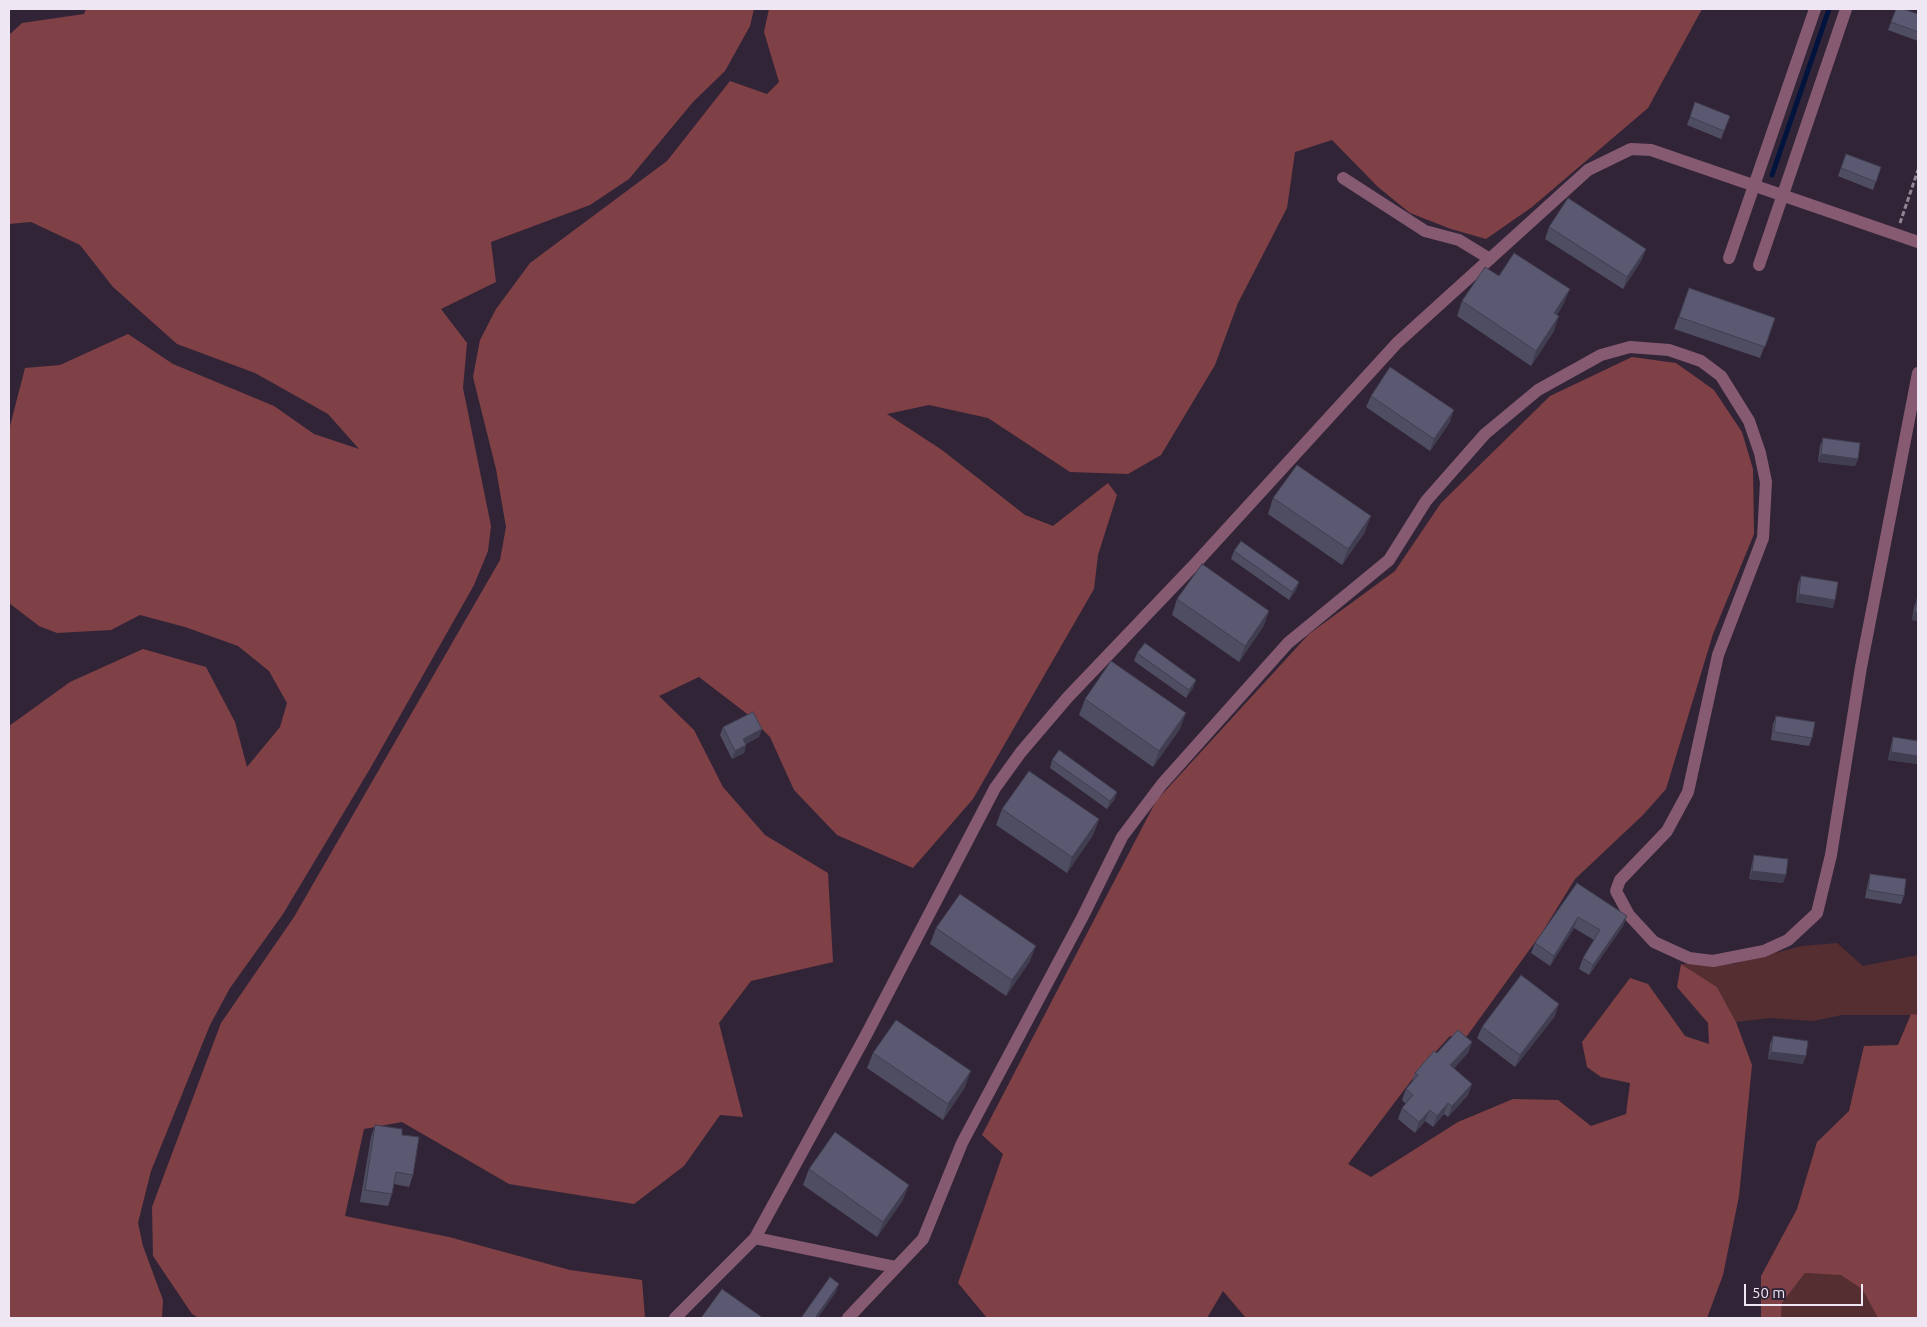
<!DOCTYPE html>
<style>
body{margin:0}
#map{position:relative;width:1927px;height:1327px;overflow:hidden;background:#322437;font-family:Ubuntu,sans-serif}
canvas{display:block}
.frame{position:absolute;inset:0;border:10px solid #efe6f3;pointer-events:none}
.scale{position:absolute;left:1744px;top:1284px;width:119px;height:22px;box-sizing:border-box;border:2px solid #efe6f3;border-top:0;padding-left:6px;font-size:15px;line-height:18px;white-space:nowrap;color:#efe6f3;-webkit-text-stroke:4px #322437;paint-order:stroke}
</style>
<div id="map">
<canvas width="1927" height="1327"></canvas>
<div class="frame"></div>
<div class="scale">50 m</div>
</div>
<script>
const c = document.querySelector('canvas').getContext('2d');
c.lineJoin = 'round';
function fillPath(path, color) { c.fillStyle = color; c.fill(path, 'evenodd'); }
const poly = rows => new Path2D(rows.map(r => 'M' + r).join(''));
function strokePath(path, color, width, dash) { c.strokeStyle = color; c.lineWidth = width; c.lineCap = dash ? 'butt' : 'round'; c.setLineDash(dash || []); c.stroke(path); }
const green = poly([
 [1837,943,1863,966,1918,955,1918,1015,1842,1015,1813,1021,1770,1018,1736,1022,1717,987,1681,964,1733,964,1802,946],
 [1805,1273,1841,1274,1862,1289,1878,1318,1781,1318,1782,1303]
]);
const forest = poly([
 [86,9,754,9,750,26,725,71,693,102,629,179,590,205,491,242,496,282,441,309,467,343,463,388,491,526,488,551,474,585,371,767,283,914,230,988,210,1025,151,1171,138,1223,143,1246,163,1300,162,1318,9,1318,9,726,70,682,143,649,206,667,235,722,247,767,280,727,287,703,269,671,238,646,185,627,140,615,111,630,57,633,39,626,9,603,9,430,25,368,60,365,128,334,173,364,274,406,314,434,359,449,328,414,255,373,177,344,113,287,80,245,31,222,9,224,9,35,22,23,84,14],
 [769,9,1702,9,1648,108,1532,207,1486,239,1451,229,1410,213,1378,187,1332,140,1295,152,1287,208,1238,303,1215,365,1161,455,1128,474,1070,472,988,418,929,405,887,414,942,450,1025,515,1053,526,1108,483,1117,495,1098,555,1094,589,973,799,913,868,837,835,794,790,770,737,746,713,699,677,659,696,694,730,723,787,765,835,828,873,833,962,751,981,719,1023,743,1117,720,1115,684,1166,634,1204,509,1184,402,1122,364,1129,345,1216,449,1237,570,1270,642,1280,645,1318,199,1318,192,1314,153,1256,152,1207,221,1023,294,917,500,560,506,527,496,469,473,377,480,340,496,309,530,263,667,161,730,81,767,94,779,82,764,32],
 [1632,357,1676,363,1714,390,1742,432,1753,469,1754,534,1713,634,1666,789,1643,815,1575,879,1543,931,1467,1036,1450,1036,1420,1069,1348,1164,1371,1177,1458,1122,1513,1099,1558,1100,1591,1126,1626,1114,1630,1083,1601,1077,1587,1067,1582,1042,1630,978,1648,984,1685,1036,1709,1044,1708,1023,1677,987,1681,964,1717,987,1736,1022,1752,1065,1739,1196,1723,1275,1707,1318,1246,1318,1223,1291,1207,1318,987,1318,958,1283,1003,1154,982,1135,1156,801,1309,634,1395,571,1441,503,1550,396],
 [1911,1014,1918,1015,1918,1318,1878,1318,1862,1289,1841,1275,1805,1273,1782,1303,1781,1318,1761,1318,1761,1276,1797,1209,1817,1142,1849,1111,1864,1046,1898,1045]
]);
const stream = poly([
 [1772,175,1829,9]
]);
const path = poly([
 [1900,223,1918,170]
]);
const minor = poly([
 [1343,178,1425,231,1459,240,1490,259],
 [1729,258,1815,9],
 [1759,265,1846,9],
 [755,1238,895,1267],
 [675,1318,755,1238,865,1037,995,788,1021,752,1068,697,1195,564,1397,343,1588,170,1631,149,1651,150,1918,242],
 [848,1318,923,1239,962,1143,1083,916,1122,837,1162,784,1288,643,1389,560,1426,501,1485,434,1538,390,1601,355,1630,347,1669,350,1701,361,1721,376,1749,421,1760,453,1766,482,1763,538,1718,655,1688,792,1667,831,1620,880,1616,891,1629,915,1654,942,1689,958,1713,961,1764,951,1788,940,1817,913,1831,855,1861,667,1918,373]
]);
const wall = poly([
 [1896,9,1918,14,1918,41,1888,30],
 [1695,102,1730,116,1721,139,1687,125],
 [1846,154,1881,167,1873,190,1838,176],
 [1549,227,1646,249,1641,261,1623,289,1545,239],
 [1499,276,1564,303,1557,315,1554,331,1531,366,1457,316,1462,301],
 [1689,288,1775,318,1760,358,1674,329],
 [1371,396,1450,422,1430,451,1366,407],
 [1823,438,1858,459,1855,466,1818,462,1820,446],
 [1273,498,1365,532,1342,565,1268,514],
 [1234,551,1299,582,1296,590,1289,600,1231,559],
 [1801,576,1835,600,1833,608,1796,602,1798,584],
 [1177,599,1269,611,1263,627,1239,662,1172,615],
 [1917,599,1918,621,1912,620,1914,607],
 [1137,653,1196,680,1193,688,1186,698,1134,661],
 [1085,699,1180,729,1153,767,1079,715],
 [1776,716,1812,738,1809,746,1771,740,1773,724],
 [723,727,759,737,746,744,746,745,744,753,732,759,720,735],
 [1893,737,1918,741,1918,764,1888,760,1891,745],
 [1052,760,1117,792,1114,800,1107,809,1050,768],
 [1002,809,1099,819,1093,835,1067,873,996,825],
 [1754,855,1783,883,1749,879,1752,863],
 [1870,874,1904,896,1901,904,1865,898,1868,882],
 [1577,883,1627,916,1623,926,1589,975,1579,969,1583,958,1594,940,1574,928,1550,966,1531,953,1535,943],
 [936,928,1030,961,1006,996,930,944],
 [1555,1016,1515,1067,1477,1038,1482,1027],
 [1773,1036,1803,1064,1768,1059,1770,1044],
 [1472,1042,1468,1053,1454,1068,1472,1084,1468,1095,1448,1117,1444,1114,1433,1127,1425,1121,1415,1133,1398,1119,1402,1108,1406,1104,1402,1100,1406,1089,1411,1084,1415,1073,1437,1053],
 [873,1053,965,1087,943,1120,867,1068],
 [375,1125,402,1135,413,1175,409,1187,394,1184,392,1194,388,1206,360,1202,371,1137],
 [809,1169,903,1200,877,1237,803,1185]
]);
const shadedWall = poly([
 [1646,249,1641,261,1623,289,1627,277],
 [1570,289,1564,303,1549,327,1554,313],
 [1559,316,1554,331,1531,366,1536,351],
 [1454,410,1450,422,1430,451,1434,439],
 [1821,454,1858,459,1855,466,1818,462],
 [1371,516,1365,532,1342,565,1348,549],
 [1299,582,1296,590,1289,600,1292,592],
 [1799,594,1835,600,1833,608,1796,602],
 [1269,611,1263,627,1239,662,1245,646],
 [1915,612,1918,613,1918,621,1912,620],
 [1196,680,1193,688,1186,698,1189,690],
 [1186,713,1180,729,1153,767,1159,751],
 [762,729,759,737,740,747,743,739],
 [746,745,744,753,732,759,735,751],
 [1891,752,1918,756,1918,764,1888,760],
 [1117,792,1114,800,1107,809,1110,801],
 [1099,819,1093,835,1067,873,1072,857],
 [1752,871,1786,875,1783,883,1749,879],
 [1627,916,1623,926,1589,975,1593,965],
 [1578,917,1574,928,1550,966,1554,956],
 [1036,946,1030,961,1006,996,1012,980],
 [1559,1004,1555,1016,1515,1067,1520,1055],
 [1472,1042,1468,1053,1446,1077,1450,1065],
 [1771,1052,1806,1056,1803,1064,1768,1059],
 [971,1071,965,1087,943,1120,948,1104],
 [1472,1084,1468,1095,1448,1117,1452,1106],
 [1448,1103,1444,1114,1433,1127,1437,1116],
 [1430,1110,1425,1121,1415,1133,1419,1122],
 [909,1185,903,1200,877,1237,883,1222],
 [839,1284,836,1292,818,1318,815,1318]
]);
const building = poly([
 [1896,9,1903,9,1918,14,1918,32,1891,22,1896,9],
 [1695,102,1730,116,1724,131,1690,117,1695,102],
 [1846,154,1881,167,1876,182,1841,168,1846,154],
 [1568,198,1646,249,1627,277,1549,227,1568,198],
 [1514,253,1570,289,1554,313,1559,316,1536,351,1462,301,1485,267,1499,276,1514,253],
 [1689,288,1775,318,1765,347,1679,317,1689,288],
 [1390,367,1454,410,1434,439,1371,396,1390,367],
 [1823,438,1860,443,1858,459,1821,454,1823,438],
 [1297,465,1371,516,1348,549,1273,498,1297,465],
 [1241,541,1299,582,1292,592,1234,551,1241,541],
 [1202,564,1269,611,1245,646,1177,599,1202,564],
 [1801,576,1838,582,1835,600,1799,594,1801,576],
 [1917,599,1918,599,1918,613,1915,612,1917,599],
 [1145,643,1196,680,1189,690,1137,653,1145,643],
 [1111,661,1186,713,1159,751,1085,699,1111,661],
 [753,712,762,729,743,739,746,745,735,751,723,727,753,712],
 [1776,716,1815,722,1812,738,1774,732,1776,716],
 [1893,737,1918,741,1918,756,1891,752,1893,737],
 [1059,750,1117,792,1110,801,1052,760,1059,750],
 [1029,771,1099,819,1072,857,1002,809,1029,771],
 [1754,855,1788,859,1786,875,1752,871,1754,855],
 [1870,874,1906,879,1904,896,1868,890,1870,874],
 [1577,883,1627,916,1593,965,1583,958,1600,930,1578,917,1554,956,1535,943,1577,883],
 [960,894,1036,946,1012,980,936,928,960,894],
 [1521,975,1559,1004,1520,1055,1482,1027,1521,975],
 [896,1020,971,1071,948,1104,873,1053,896,1020],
 [1458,1030,1472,1042,1450,1065,1472,1084,1452,1106,1448,1103,1437,1116,1430,1110,1419,1122,1402,1108,1413,1095,1406,1089,1418,1075,1415,1073,1434,1051,1437,1053,1458,1030],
 [1773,1036,1808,1041,1806,1056,1771,1052,1773,1036],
 [375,1125,402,1129,402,1135,419,1137,413,1175,396,1172,392,1194,365,1190,375,1125],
 [835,1132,909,1185,883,1222,809,1169,835,1132],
 [830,1277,839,1284,815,1318,801,1318,830,1277],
 [722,1289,763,1318,701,1318,722,1289]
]);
fillPath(green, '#542e31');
fillPath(forest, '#7f4046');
strokePath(stream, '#00143e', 5);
strokePath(path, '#918695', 3, [5, 2.5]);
strokePath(minor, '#865b72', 12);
fillPath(wall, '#4e4d62');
fillPath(shadedWall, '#403e50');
fillPath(building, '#5b5972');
strokePath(building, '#403e50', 1);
</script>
